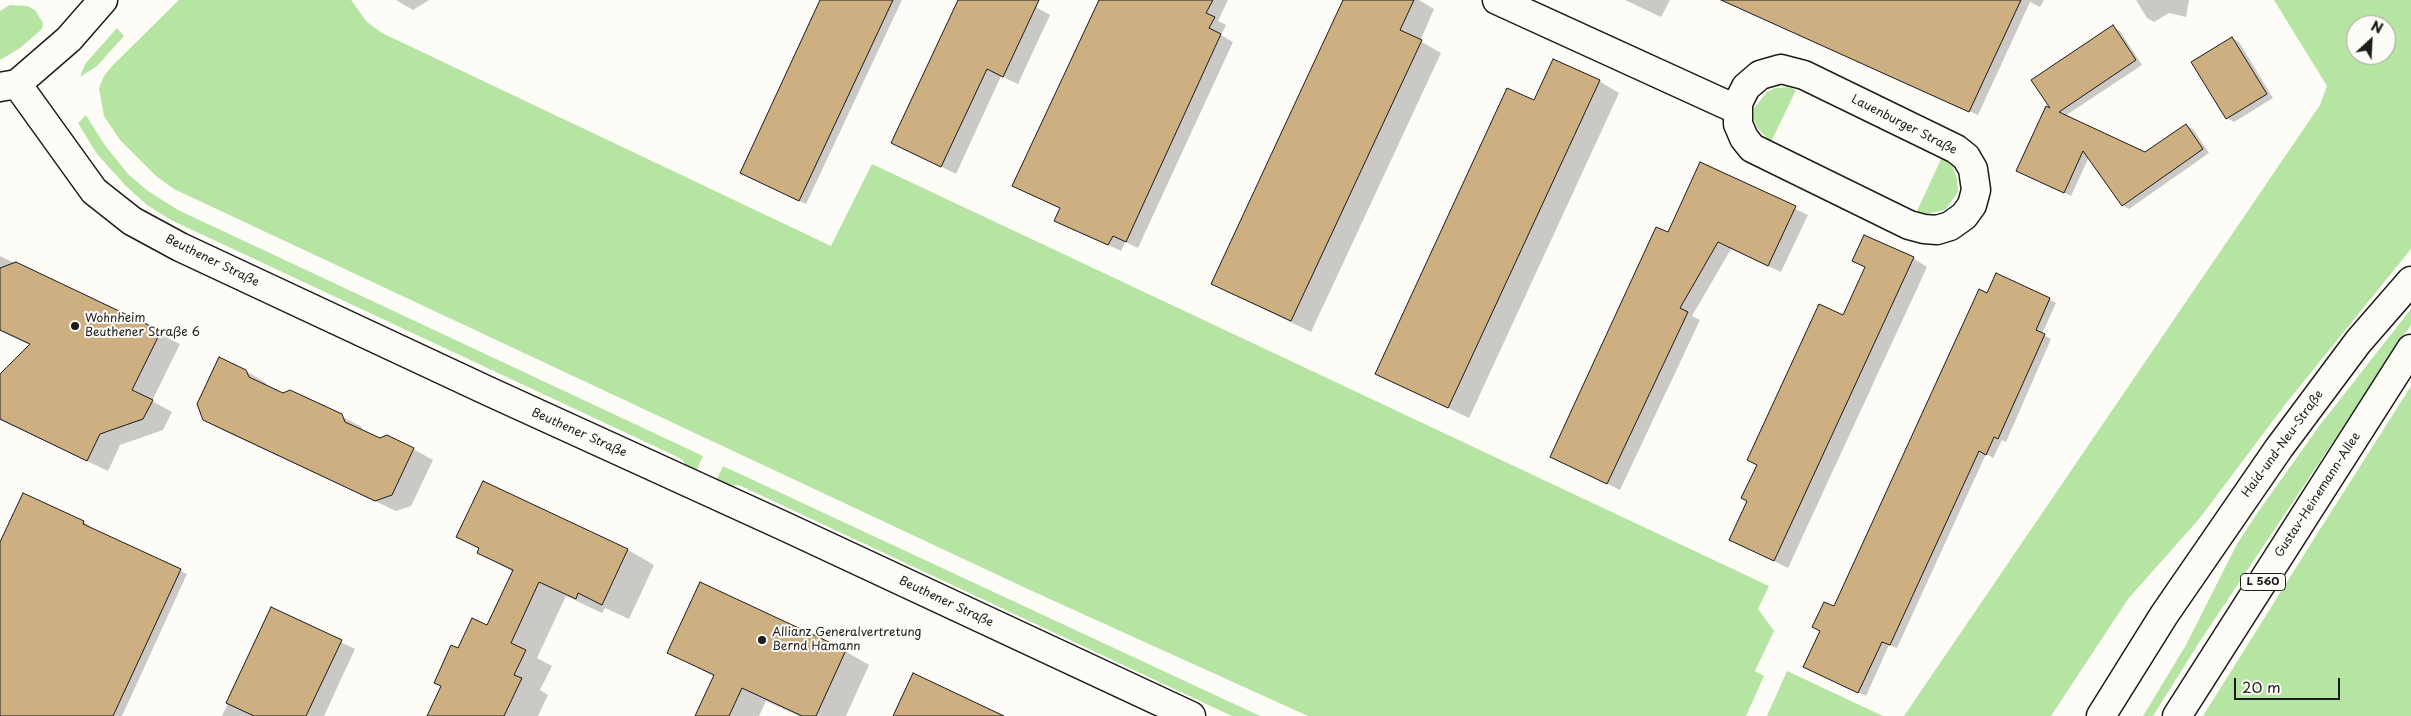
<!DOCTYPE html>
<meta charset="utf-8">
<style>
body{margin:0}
#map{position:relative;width:2411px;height:716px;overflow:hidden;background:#fdfcf7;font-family:"Playpen Sans",sans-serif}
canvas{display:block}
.north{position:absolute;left:2346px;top:15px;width:50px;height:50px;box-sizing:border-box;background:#fdfcf7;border:1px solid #a3a29f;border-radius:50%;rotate:25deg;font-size:14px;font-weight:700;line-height:20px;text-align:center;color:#1c1c1c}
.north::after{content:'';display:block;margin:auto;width:18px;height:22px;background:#1c1c1c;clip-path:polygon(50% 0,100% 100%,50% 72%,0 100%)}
.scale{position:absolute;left:2234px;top:678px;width:106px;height:22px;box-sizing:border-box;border:2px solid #1c1c1c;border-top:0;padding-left:6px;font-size:15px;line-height:18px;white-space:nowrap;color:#1c1c1c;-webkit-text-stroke:4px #fdfcf7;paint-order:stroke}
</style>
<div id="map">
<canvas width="2411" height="716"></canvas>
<div class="north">N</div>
<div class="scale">20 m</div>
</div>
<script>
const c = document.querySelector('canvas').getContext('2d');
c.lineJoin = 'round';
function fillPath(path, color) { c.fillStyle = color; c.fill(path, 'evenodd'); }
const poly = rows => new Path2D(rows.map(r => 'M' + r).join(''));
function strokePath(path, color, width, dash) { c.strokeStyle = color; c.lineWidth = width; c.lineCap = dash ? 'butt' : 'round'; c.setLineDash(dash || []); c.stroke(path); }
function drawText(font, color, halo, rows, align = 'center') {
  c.font = font + ' "Playpen Sans",sans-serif'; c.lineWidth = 4; c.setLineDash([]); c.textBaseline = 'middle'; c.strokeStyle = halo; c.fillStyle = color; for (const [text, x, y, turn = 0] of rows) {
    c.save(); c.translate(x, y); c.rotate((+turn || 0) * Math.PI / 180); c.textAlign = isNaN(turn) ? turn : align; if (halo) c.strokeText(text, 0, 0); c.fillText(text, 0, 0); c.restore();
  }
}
const green = poly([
 [179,0,351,0,367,22,382,33,831,246,872,164,1769,586,1758,609,1774,631,1755,671,1764,676,1746,716,1308,716,1032,591,174,189,156,176,120,140,104,116,99,88,104,76,113,65],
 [2274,0,2411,0,2411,249,2287,402,2199,519,2128,599,2051,716,1904,716,2320,105,2327,86],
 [2356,25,2386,25,2386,55,2356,55],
 [10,5,27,6,35,10,43,23,42,29,20,48,0,60,0,11],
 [117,28,124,36,97,66,80,77,85,64],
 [1788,87,1796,90,1771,142,1758,129,1754,120,1754,108,1767,92,1775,88],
 [86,115,104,144,128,174,148,191,178,210,703,456,696,471,687,467,682,459,171,220,147,205,126,186,97,154,78,123],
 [1942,157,1953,166,1957,179,1958,192,1945,210,1926,214,1917,211],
 [2411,309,2411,325,2200,641,2153,716,2143,716,2186,645,2237,544,2258,512,2320,425],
 [2411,386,2411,716,2203,716,2312,542],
 [723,466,1260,716,1232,716,739,485,729,486,716,481],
 [1787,671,1883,716,1767,716]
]);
const shadow = poly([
 [396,0,429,0,413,10],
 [822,0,902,0,806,204,748,177],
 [959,0,1037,0,1034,6,1050,15,1018,84,1001,76,956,174,893,143],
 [1100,0,1228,0,1218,21,1226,25,1221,35,1233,42,1138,248,1125,242,1121,251,1056,220,1061,209,1014,186],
 [1345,0,1419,0,1434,9,1420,41,1441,53,1311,332,1212,284],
 [1625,0,1670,0,1661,17],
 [1761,0,2044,0,2040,7,2030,2,1978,115,1762,18],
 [2136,0,2189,0,2186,17,2169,13,2154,22,2147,18],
 [2113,27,2120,31,2142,65,2065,116,2145,154,2186,125,2193,129,2209,153,2129,209,2122,205,2089,157,2071,196,2025,174,2053,111],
 [2232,38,2239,42,2273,98,2234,122,2227,118],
 [1599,81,1619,93,1469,418,1377,374,1534,102],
 [1701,164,1808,215,1781,272,1731,249,1692,316,1700,320,1620,490,1551,456,1668,234],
 [0,256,180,344,152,401,172,412,163,430,120,445,108,471,0,420,0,376,30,345,0,331],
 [1913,258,1927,267,1788,568,1730,539,1844,317,1866,268,1854,260],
 [1988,294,2049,299,2056,303,2042,334,2051,339,2006,442,2002,440,1993,458,1986,454,1897,648,1889,645,1866,696,1812,671,1835,608],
 [246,371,266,383,268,387,341,416,362,427,363,432,380,439,413,449,433,460,411,506,396,511,224,431,204,420],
 [84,522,90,526,89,528,187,574,122,716,0,716,0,545],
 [458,537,628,550,654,565,629,619,605,608,602,613,566,596,537,658,552,666,540,690,548,695,538,716,428,716,459,650,488,627,513,572,479,553,480,550],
 [272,609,355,649,324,716,222,716],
 [845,651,869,665,846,716,799,716,766,701,759,716,696,716,715,677,669,652]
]);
const building = poly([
 [820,0,893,0,799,201,740,173,820,0],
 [958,0,1039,0,1003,77,987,69,941,167,891,143,958,0],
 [1099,0,1213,0,1206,13,1215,17,1209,28,1221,34,1126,242,1113,236,1108,245,1054,221,1060,208,1012,186,1099,0],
 [1343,0,1414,0,1400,30,1422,40,1291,321,1211,284,1343,0],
 [1721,0,2021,0,1969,112,1721,0],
 [2113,25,2136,60,2059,112,2145,152,2186,124,2203,149,2122,206,2083,151,2064,193,2016,171,2046,106,2050,108,2031,80,2113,25],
 [2232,37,2267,94,2226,119,2191,62,2232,37],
 [1553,59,1600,80,1448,408,1375,374,1507,88,1534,100,1553,59],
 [1700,162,1796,206,1768,266,1718,242,1680,308,1688,312,1607,484,1550,457,1656,227,1668,232,1700,162],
 [1864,235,1914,257,1774,561,1729,540,1747,501,1741,498,1757,465,1747,460,1819,304,1843,315,1865,267,1852,261,1864,235],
 [16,262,161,331,132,390,153,400,143,419,100,434,87,461,0,419,0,374,30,344,0,330,0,268,16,262],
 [1996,273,2050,298,2036,330,2045,334,1998,439,1994,437,1986,455,1979,451,1890,645,1882,642,1858,693,1803,667,1820,631,1812,627,1824,602,1834,606,1979,289,1987,293,1996,273],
 [219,357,246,370,249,377,283,393,290,390,342,414,345,422,380,438,387,435,414,448,392,495,375,501,203,420,197,404,219,357],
 [483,481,628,549,602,605,578,593,576,599,539,582,511,643,526,650,514,675,522,678,504,716,427,716,441,686,434,683,451,645,458,648,472,618,487,625,513,570,477,553,479,548,456,537,483,481],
 [23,493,84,521,83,524,181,569,113,716,0,716,0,542,23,493],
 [700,582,846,650,816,716,802,716,742,688,729,716,695,716,714,675,667,653,700,582],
 [271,607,342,640,306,716,254,716,226,703,271,607],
 [913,673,1004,716,893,716,913,673]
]);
const minor = poly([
 [1497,0,1738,110],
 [1781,69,1804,75,1956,149,1966,157,1973,169,1976,190,1972,205,1964,216,1950,226,1937,230,1924,229,1909,225,1752,148,1744,138,1738,124,1738,103,1746,87,1760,75,1781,69],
 [17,84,69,39,103,0]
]);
const tertiary = poly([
 [0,87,17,84,94,191,132,221,180,247,488,391,786,527,1191,716]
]);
const primary = poly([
 [2101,716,2164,615,2279,448,2358,342,2411,281],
 [2177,716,2411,349]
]);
const markers = [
 [75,326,5,"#1c1c1c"],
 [762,640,5,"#1c1c1c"]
];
const shields = [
 [2263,582,45]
];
const shieldNames = [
 ["L 560",2263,582]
];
const streetNames = [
 ["Lauenburger Straße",1904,125,27],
 ["Beuthener Straße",212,261,26],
 ["Beuthener Straße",579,433,24],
 ["Haid-und-Neu-Straße",2283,444,-54],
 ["Gustav-Heinemann-Allee",2318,495,-57],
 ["Beuthener Straße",946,602,25]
];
const poiNames = [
 ["Wohnheim",85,319],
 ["Beuthener Straße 6",85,333],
 ["Allianz Generalvertretung",772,633],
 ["Bernd Hamann",772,647]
];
fillPath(green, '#b6e4a2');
fillPath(shadow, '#0003');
fillPath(building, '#cdaf82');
strokePath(building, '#1c1c1c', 1);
strokePath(minor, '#1c1c1c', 31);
strokePath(tertiary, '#1c1c1c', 31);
strokePath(primary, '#1c1c1c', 31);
strokePath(minor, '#fdfcf7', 28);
strokePath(tertiary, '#fdfcf7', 28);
strokePath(primary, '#fdfcf7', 28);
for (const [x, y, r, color] of markers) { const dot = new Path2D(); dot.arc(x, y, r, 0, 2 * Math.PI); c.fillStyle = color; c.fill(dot); strokePath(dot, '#fdfcf7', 2); }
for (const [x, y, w] of shields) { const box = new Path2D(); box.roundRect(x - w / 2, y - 8.5, w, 17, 4); c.fillStyle = '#fdfcf7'; c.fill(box); strokePath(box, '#1c1c1c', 1); }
drawText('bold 11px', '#1c1c1c', null, shieldNames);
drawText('12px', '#1c1c1c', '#fdfcf7', streetNames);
drawText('12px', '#1c1c1c', '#fdfcf7', poiNames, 'left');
</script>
